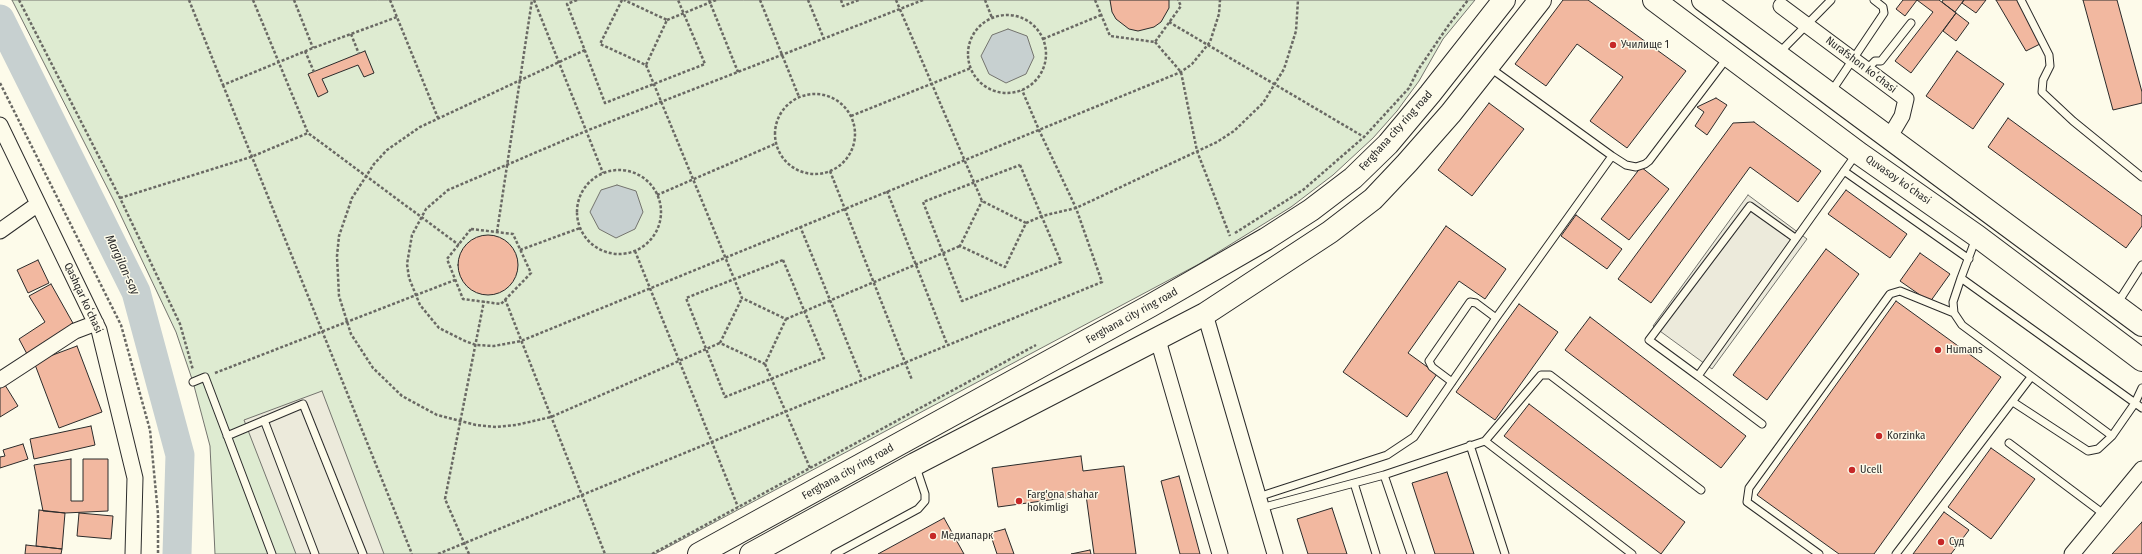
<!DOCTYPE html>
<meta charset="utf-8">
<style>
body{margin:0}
canvas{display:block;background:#fdfbea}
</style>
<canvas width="2142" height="554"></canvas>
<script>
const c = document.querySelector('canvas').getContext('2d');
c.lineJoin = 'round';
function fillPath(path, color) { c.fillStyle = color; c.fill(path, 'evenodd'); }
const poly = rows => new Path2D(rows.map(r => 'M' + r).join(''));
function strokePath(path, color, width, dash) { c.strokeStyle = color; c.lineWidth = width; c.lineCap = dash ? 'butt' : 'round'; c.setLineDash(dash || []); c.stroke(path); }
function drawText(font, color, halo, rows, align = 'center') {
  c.font = font + ' "Fira Sans Condensed",sans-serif'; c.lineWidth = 3; c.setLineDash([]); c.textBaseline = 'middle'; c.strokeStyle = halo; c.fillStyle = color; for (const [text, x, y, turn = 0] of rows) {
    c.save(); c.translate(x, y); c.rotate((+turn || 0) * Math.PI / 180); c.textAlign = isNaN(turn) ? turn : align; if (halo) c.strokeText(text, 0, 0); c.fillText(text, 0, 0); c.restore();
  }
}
const green = poly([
 [12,0,1475,0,1443,39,1419,81,1397,111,1373,138,1333,175,1291,207,1199,264,655,554,215,554,210,446,193,382,176,332,114,201,12,0]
]);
const parking = poly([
 [1748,195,1807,239,1712,369,1653,326,1748,195],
 [322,391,384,554,296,554,244,420,322,391]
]);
const water = poly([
 [1008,29,1027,36,1034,57,1026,74,1006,83,989,74,981,56,992,35,1008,29],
 [617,185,636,191,643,212,635,229,616,238,599,229,590,212,601,190,617,185]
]);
const river = poly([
 [0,19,136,292,180,455,177,554]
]);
const building = poly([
 [1110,0,1169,0,1169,8,1161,22,1154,27,1138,31,1129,29,1116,19,1112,12,1110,0],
 [1563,0,1588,0,1686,71,1627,148,1590,121,1623,77,1577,44,1546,86,1515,64,1563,0],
 [1903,0,1917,0,1905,16,1896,9,1903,0],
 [1917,0,1939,0,1956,13,1911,73,1895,61,1933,12,1917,0],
 [1943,0,1964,0,1955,12,1942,2,1943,0],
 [1964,0,1986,0,1976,13,1962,3,1964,0],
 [1996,0,2017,0,2040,44,2026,51,1996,0],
 [2083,0,2117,0,2142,92,2142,103,2113,110,2083,0],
 [1956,13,1969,23,1956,41,1943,31,1956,13],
 [365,51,374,73,364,77,358,65,322,79,328,92,318,97,308,74,365,51],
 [1957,51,2004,84,1973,129,1926,96,1957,51],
 [1716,98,1727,105,1707,135,1695,126,1704,112,1697,107,1716,98],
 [1489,103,1524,129,1472,196,1438,170,1489,103],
 [2008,118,2142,216,2142,226,2126,248,1988,147,2008,118],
 [1754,122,1821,171,1798,202,1750,167,1651,303,1618,279,1733,123,1754,122],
 [1641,167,1669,189,1629,240,1601,219,1641,167],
 [1846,190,1907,234,1890,258,1828,214,1846,190],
 [1576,215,1622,249,1607,269,1561,236,1576,215],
 [1446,226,1506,269,1485,299,1459,281,1408,353,1437,374,1407,417,1343,372,1446,226],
 '458 265a30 30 0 1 1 60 0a30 30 0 1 1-60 0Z',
 [1826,249,1859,274,1767,400,1733,375,1826,249],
 [1920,253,1950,274,1930,302,1900,281,1920,253],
 [38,260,49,283,28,293,17,270,38,260],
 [51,284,74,325,27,354,19,339,45,322,29,296,51,284],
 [1896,301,2001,377,1874,554,1839,554,1757,495,1896,301],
 [1519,304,1558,332,1495,420,1456,392,1519,304],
 [1590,317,1746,436,1721,468,1565,350,1590,317],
 [77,346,102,412,59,428,34,362,77,346],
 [5,385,18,406,0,417,0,388,5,385],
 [1529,404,1685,522,1661,554,1504,436,1529,404],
 [91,426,95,445,34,459,30,439,91,426],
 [23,444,28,459,0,468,0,457,5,456,3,450,23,444],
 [1991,448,2035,479,1991,539,1948,507,1991,448],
 [1081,456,1083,471,1124,466,1136,554,1094,554,1086,495,998,507,992,468,1081,456],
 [71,459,71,501,83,501,83,459,108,459,108,511,65,513,43,511,34,465,71,459],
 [1447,472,1474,554,1435,554,1412,483,1447,472],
 [1179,476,1200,554,1180,554,1161,481,1179,476],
 [1332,508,1347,554,1308,554,1297,519,1332,508],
 [39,510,65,513,62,549,36,546,39,510],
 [1944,512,1969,530,1951,554,1913,554,1944,512],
 [79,513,113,516,111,539,77,536,79,513],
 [944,518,964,554,878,554,944,518],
 [2142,522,2142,554,2112,554,2142,522],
 [1005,529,1014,554,997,554,990,533,1005,529],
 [26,545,62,549,61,554,25,554,26,545],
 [1090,550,1091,554,1071,554,1090,550]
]);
const path = poly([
 [19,0,120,198,180,324,193,370],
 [189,0,223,85,313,48,397,17],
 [253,0,308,133,459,245],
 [294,0,313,48],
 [390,0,438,118],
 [534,0,603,173],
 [577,0,567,4,605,103,705,64,678,0],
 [622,0,600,44,646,65,667,20,624,0],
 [709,0,738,72],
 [760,0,799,97],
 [808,0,824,39],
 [841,0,843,6,859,0],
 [896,0,982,201,1026,223,1005,267,960,246,982,201],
 [923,0,586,131,448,190,426,209,412,235,407,264,409,278,420,305,439,328,465,341,476,345,494,346,521,341,1181,72,1192,64,1210,42,1219,14,1220,0],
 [985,0,992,18],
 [1095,0,1110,36,1155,42,1181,6,1178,0],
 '968 54a39 39 0 1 1 78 0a39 39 0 1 1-78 0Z',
 [667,20,716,0],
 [1169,22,1364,137],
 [351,34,359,54],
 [1043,39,1101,15],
 [1155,42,1181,72,1197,151,1230,236],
 [585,50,420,127,387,150,374,164,352,198,339,236,337,256,339,296,351,334,373,368,402,396,437,415,476,425,496,427,516,425,551,417,720,343],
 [305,51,314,72],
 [646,65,742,298,786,319,765,364,720,343,742,298],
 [0,83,121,325,150,430,158,514,158,554],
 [223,85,412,554],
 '775 134a40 40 0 1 1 80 0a40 40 0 1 1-80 0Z',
 [851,116,971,68],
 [1020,165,1061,262,962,301,923,202,1020,165],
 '577 212a42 42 0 1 1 84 0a42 42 0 1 1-84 0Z',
 [830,171,912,380],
 [887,191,947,344],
 [657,195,775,144],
 [120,198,251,157,308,133],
 [1026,223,1042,216,1076,208,1217,142,1234,131,1263,103,1284,69,1296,31,1298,0],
 [800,226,862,379],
 [471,229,513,234,531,273,501,304,463,299,447,259,471,229],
 [497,232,532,0],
 [1235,233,1303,190,1364,137,1409,88,1418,70,1448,26,1468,0],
 [520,250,580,228],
 [635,251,738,507],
 [783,260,824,358,725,397,686,298,783,260],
 [505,299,605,554],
 [786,319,960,246],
 [765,364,810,468],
 [215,373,455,280],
 [438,554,1102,282,1076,208,1039,130,1022,90],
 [469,554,445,499,484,301],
 [652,554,1036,345]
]);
const lane = poly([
 [2021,0,2049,55,2050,66,2043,80,2042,92,2073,121,2142,177],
 [1779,53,1831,0],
 [1489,67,1612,156,1626,165,1636,167,1645,164,1649,161,1727,58],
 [1866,70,1875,61,1881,61,1911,23],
 [1831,92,1884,13,1883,7,1874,0],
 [1844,171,1969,259],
 [1795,238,1750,206,1649,340,1698,376,1857,153],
 [1961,278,2135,403,2112,436,1962,325,1954,313,1953,302,1961,278,1976,238],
 [2117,304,2142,265],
 [1698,376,1762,424],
 [193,382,205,377,272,554],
 [1452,382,1432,367,1429,361,1470,302,1476,303,1496,318],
 [2142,388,2135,403,2142,408],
 [2013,402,2088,451,2098,449,2112,436],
 [264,420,315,554],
 [227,436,303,404,363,554],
 [1485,441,1541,375,1550,375,1701,490],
 [2009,443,2105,515],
 [1470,445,1505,554],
 [1384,475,1411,554],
 [1354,483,1376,554],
 [1258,497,1387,455,1414,437,1496,318,1612,156],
 [1261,508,1384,475,1485,441,1632,554],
 [835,554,918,509,925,501,925,494,916,467],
 [1819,554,1747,502,1749,488,1890,294,1900,291,1954,313],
 [1896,554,2031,377]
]);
const street = poly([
 [1781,6,1906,99,1902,116,1889,138],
 [0,125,99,330,135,478,133,554],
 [0,231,38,204],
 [1205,314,1275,554],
 [1158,340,1220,554],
 [0,380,75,331,96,323],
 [2072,554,2142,469]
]);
const primary = poly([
 [1654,0,1860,154,1977,236,2142,360],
 [1703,0,2142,325]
]);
const highway = poly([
 [699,554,1150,306,1266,239,1311,210,1353,178,1388,144,1430,94,1504,0],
 [751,554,915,464,1205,314,1330,232,1373,199,1407,163,1451,113,1540,0]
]);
const markers = [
 [1613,45,4,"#c62828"],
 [1938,350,4,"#c62828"],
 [1879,436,4,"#c62828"],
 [1852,470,4,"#c62828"],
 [1019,501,4,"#c62828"],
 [933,536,4,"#c62828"],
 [1941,542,4,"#c62828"]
];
const poiNames = [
 ["Училище 1",1621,45],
 ["Humans",1946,350],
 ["Korzinka",1887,436],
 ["Ucell",1860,470],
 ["Farg'ona shahar",1027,495],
 ["hokimligi",1027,508],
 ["Медиапарк",941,536],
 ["Суд",1949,542]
];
const streetNames = [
 ["Nurafshon koʻchasi",1861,65,37],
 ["Ferghana city ring road",1396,131,-48],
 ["Quvasoy koʻchasi",1898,180,35],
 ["Qashqar koʻchasi",83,298,65],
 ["Ferghana city ring road",1132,316,-29],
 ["Ferghana city ring road",848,472,-29]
];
const waterNames = [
 ["Margilan-say",122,265,65]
];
fillPath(green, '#deebd1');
strokePath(green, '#74746e', 1);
fillPath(parking, '#eceadb');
strokePath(parking, '#74746e', 1);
fillPath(water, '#c7d0d0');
strokePath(water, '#74746e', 1);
strokePath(river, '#c7d0d0', 29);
fillPath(building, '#f2b8a0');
strokePath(building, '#2b2b2b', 1);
strokePath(lane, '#2b2b2b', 9);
strokePath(street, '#2b2b2b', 17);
strokePath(primary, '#2b2b2b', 24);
strokePath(highway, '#2b2b2b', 24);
strokePath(path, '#6a6964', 2.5, [3, 2]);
strokePath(lane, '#fdfbea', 7);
strokePath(street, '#fdfbea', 15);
strokePath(primary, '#fdfbea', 22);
strokePath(highway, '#fdfbea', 22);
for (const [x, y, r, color] of markers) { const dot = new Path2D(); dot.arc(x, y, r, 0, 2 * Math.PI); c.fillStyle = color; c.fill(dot); strokePath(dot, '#fdfbea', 1.5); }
drawText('11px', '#2b2b2b', '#fdfbea', poiNames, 'left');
drawText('11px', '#2b2b2b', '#fdfbea', streetNames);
drawText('italic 12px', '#2b2b2b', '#fdfbea', waterNames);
</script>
